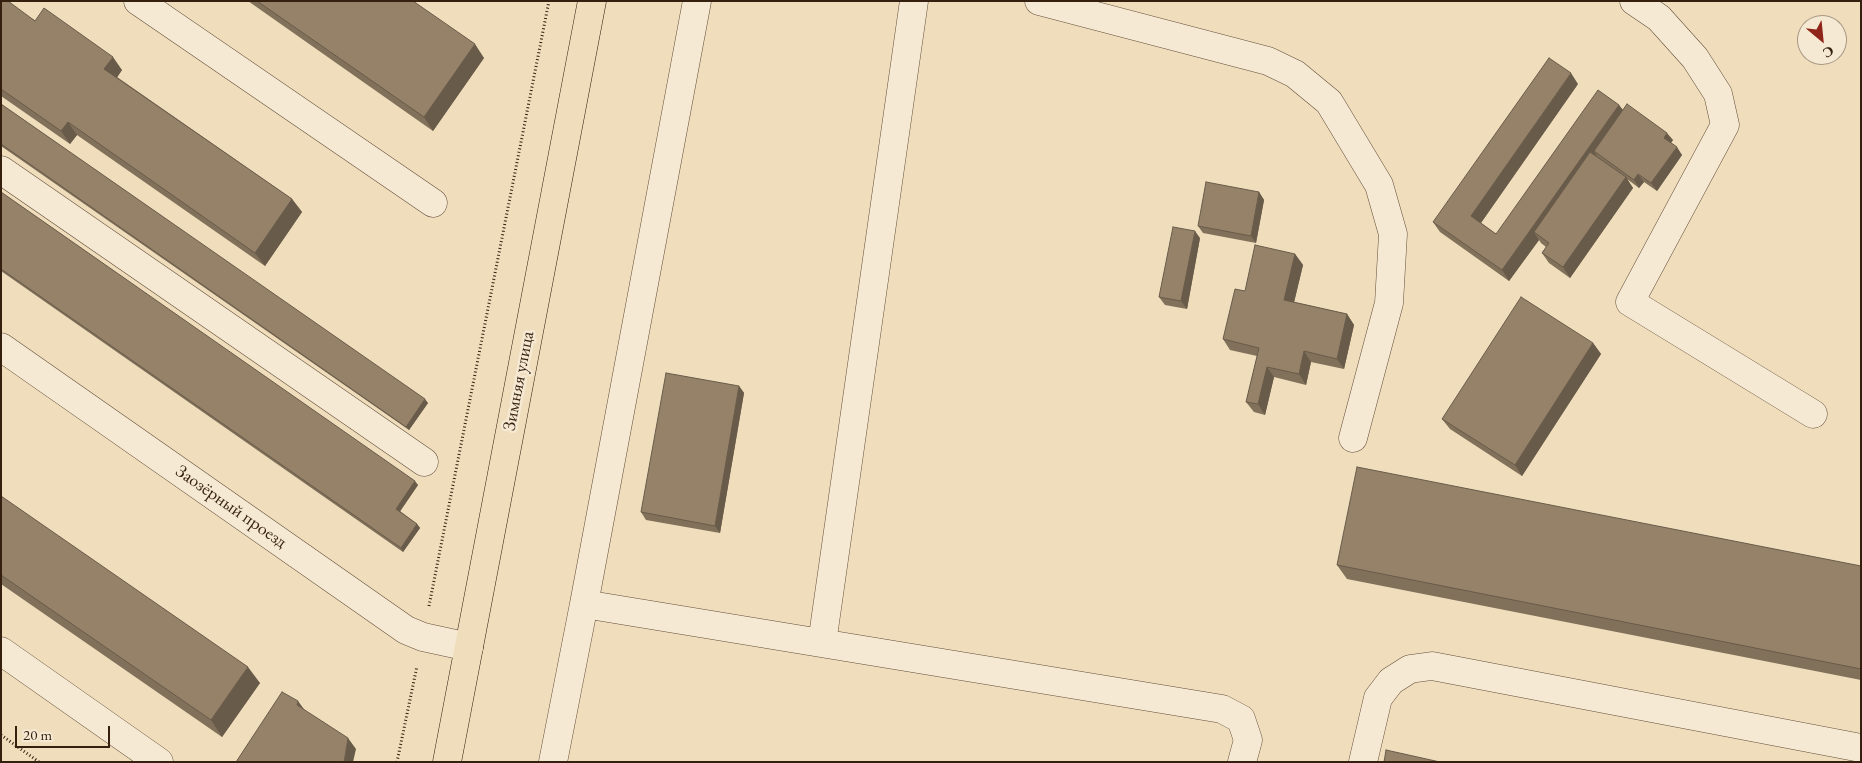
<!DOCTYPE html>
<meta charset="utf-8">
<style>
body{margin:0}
#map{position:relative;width:1862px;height:763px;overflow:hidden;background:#efddbc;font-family:"EB Garamond",serif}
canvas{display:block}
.frame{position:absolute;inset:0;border:2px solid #351f0f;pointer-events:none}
.north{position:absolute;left:1797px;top:15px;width:50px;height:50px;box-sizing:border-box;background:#f5e9d3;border:1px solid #a89885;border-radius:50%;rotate:152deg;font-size:14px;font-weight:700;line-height:20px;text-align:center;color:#351f0f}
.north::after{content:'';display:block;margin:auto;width:18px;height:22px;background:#8f2418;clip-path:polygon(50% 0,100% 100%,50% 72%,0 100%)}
.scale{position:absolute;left:15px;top:726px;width:95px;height:22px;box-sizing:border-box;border:2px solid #351f0f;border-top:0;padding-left:6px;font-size:15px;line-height:18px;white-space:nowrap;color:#351f0f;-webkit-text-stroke:4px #f5e9d3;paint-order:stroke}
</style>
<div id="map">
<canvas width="1862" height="763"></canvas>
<div class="frame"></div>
<div class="north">С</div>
<div class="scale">20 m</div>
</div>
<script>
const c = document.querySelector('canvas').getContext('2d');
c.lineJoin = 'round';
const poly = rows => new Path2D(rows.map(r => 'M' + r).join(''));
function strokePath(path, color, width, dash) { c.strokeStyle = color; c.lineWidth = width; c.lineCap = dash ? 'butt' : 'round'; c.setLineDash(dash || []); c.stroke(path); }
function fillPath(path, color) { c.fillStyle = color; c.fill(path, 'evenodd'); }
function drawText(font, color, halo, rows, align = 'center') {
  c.font = font + ' "EB Garamond",serif'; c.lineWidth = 5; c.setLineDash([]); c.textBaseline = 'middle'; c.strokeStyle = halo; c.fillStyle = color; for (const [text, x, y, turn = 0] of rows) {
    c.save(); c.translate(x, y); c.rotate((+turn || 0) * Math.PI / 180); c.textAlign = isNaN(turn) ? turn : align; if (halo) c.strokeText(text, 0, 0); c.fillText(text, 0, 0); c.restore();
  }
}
const path = poly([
 [429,606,549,1],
 [1,735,39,762],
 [397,762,417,666]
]);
const minor = poly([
 [138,1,433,203],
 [1039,1,1268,61,1295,74,1329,102,1379,185,1393,234,1389,303,1353,438],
 [1634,1,1659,18,1695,58,1718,94,1725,125,1630,302,1813,414],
 [1,170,424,462],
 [1,347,406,630,423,637,469,647],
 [584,604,697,1],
 [822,643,914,1],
 [1,651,159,762],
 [553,762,584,604,1222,709,1241,719,1248,740,1242,762],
 [1363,762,1378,698,1391,681,1410,669,1432,666,1861,748]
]);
const major = poly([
 [447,762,592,1]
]);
const wall = poly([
 [1,1,122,70,117,77,292,199,302,212,265,266,77,135,70,144,1,96],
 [248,1,413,1,484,58,433,131],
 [1578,84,1481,223,1496,234,1619,105,1623,110,1673,140,1671,143,1682,155,1657,191,1644,182,1639,188,1627,179,1633,188,1570,278,1549,263,1542,253,1546,247,1541,243,1539,240,1509,281,1440,232,1433,222],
 [1,104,428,403,409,430,1,146],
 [1,192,418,485,400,511,417,524,420,528,403,552,1,271],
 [1259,192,1264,200,1256,243,1203,233,1198,226],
 [1200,238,1187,309,1165,305,1159,297],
 [1295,254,1303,265,1294,302,1347,314,1354,325,1344,369,1311,362,1306,385,1274,377,1265,415,1254,412,1246,402,1257,356,1230,350,1223,339,1245,291],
 [1593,343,1601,354,1522,476,1450,429,1442,419],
 [739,386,744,393,720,533,646,520,641,512],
 [1,496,260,683,222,737,1,584],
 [1337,565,1861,566,1861,680,1347,579]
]);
const shadedWall = poly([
 [475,44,484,58,433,131,424,117],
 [113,57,122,70,114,82,104,69],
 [1571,73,1578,84,1478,227,1471,216],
 [1619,105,1627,116,1594,151,1597,157,1541,237,1534,232,1539,240,1509,281,1502,270],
 [68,122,77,135,70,144,61,131],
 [1667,133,1673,140,1669,145,1664,138],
 [1677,147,1682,155,1657,191,1651,183],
 [1638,174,1644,182,1639,188,1634,180],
 [1626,177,1633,188,1570,278,1563,267],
 [1259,192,1264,200,1256,243,1251,236],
 [292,199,302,212,265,266,255,253],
 [1195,231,1200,238,1187,309,1181,301],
 [1295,254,1303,265,1292,311,1284,300],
 [1347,314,1354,325,1344,369,1337,359],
 [1593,343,1601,354,1522,476,1515,465],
 [1304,351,1311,362,1306,385,1299,374],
 [1267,367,1274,377,1265,415,1258,404],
 [739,386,744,393,720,533,715,526],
 [425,399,428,403,409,430,406,427],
 [415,481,418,485,399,513,396,509],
 [417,524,420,528,403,552,401,548],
 [248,667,260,683,222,737,211,720],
 [298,701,306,712,297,705],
 [348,738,356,749,353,762,344,762]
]);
const building = poly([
 [1,1,8,1,35,21,44,8,113,57,104,69,292,199,255,253,68,122,61,131,1,89,1,1],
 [257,1,413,1,475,44,424,117,257,1],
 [1549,58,1571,73,1471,216,1496,234,1598,90,1619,105,1502,270,1433,222,1549,58],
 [1,104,425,399,406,427,1,144,1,104],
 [1627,104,1667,133,1664,138,1677,147,1651,183,1638,174,1634,180,1594,151,1627,104],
 [1590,152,1626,177,1563,267,1542,253,1549,243,1534,232,1590,152],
 [1206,182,1259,192,1251,236,1198,226,1206,182],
 [1,192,415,481,396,509,417,524,401,548,1,269,1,192],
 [1173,227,1195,231,1181,301,1159,297,1173,227],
 [1255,245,1295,254,1284,300,1347,314,1337,359,1304,351,1299,374,1267,367,1258,404,1246,402,1259,348,1223,339,1235,289,1245,291,1255,245],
 [1521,297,1593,343,1515,465,1442,419,1521,297],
 [666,373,739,386,715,526,641,512,666,373],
 [1357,467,1861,566,1861,669,1337,565,1357,467],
 [1,496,248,667,211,720,1,575,1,496],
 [282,692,298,701,297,705,348,738,344,762,236,762,282,692],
 [1386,750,1440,762,1384,762,1386,750]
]);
const streetNames = [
 ["Зимняя улица",519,381,-79],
 ["Заозёрный проезд",231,507,35]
];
strokePath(minor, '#644e3a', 29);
strokePath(major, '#351f0f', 29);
strokePath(path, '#351f0f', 3, [1, 2.5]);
strokePath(minor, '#f5e9d3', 28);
strokePath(major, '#efddbc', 28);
fillPath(wall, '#81705a');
fillPath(shadedWall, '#695b4a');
fillPath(building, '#968269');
strokePath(building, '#695b4a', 1);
drawText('18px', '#351f0f', '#f5e9d3', streetNames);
</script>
